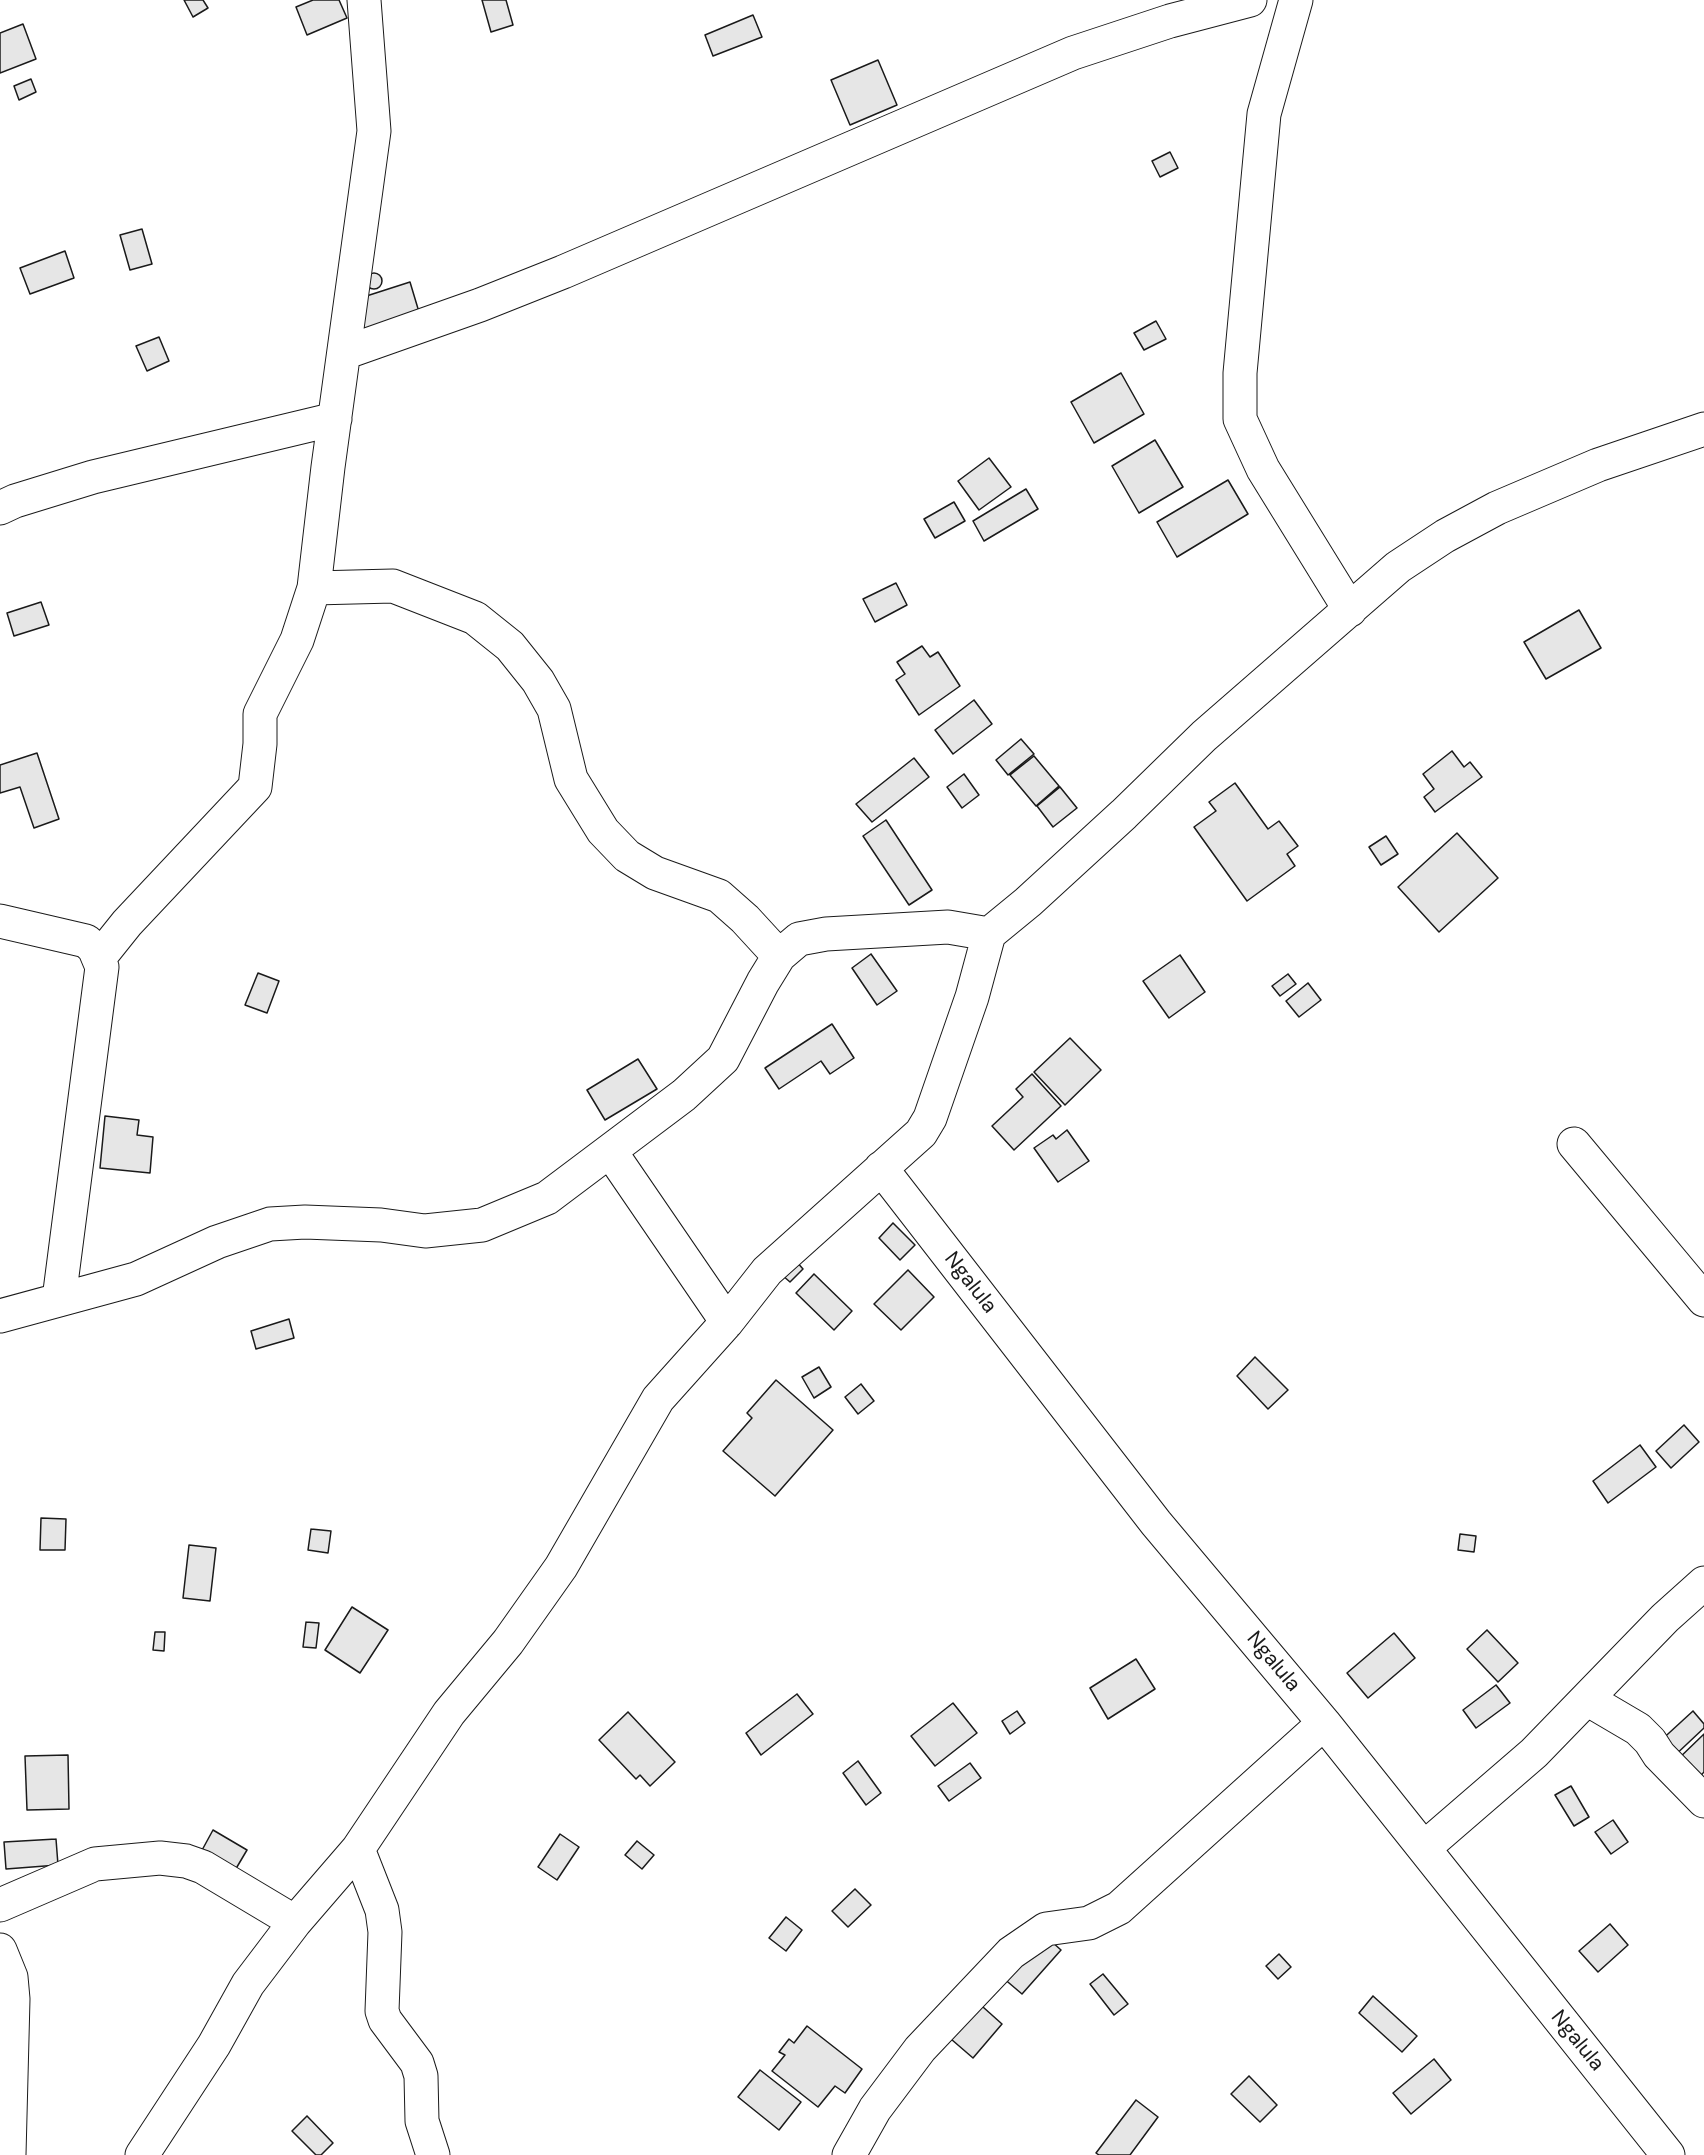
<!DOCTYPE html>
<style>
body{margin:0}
canvas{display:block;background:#fff}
</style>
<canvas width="1704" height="2155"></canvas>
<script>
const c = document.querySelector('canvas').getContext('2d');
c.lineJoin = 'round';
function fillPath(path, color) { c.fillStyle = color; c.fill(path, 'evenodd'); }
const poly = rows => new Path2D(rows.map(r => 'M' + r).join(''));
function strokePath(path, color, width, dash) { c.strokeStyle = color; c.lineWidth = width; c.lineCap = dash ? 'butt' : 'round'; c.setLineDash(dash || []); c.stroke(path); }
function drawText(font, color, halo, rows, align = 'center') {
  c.font = font + ' "DM Sans",sans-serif'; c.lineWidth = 4.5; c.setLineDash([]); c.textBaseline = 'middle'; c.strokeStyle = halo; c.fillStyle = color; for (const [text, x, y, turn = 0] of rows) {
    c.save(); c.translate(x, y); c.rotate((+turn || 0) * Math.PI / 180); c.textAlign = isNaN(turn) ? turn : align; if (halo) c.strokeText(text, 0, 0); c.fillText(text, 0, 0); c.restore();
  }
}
const building = poly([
 [184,0,203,0,208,8,193,17,184,0],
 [313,0,339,0,347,18,307,35,296,7,313,0],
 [482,0,506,0,513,25,491,32,482,0],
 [753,15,762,37,713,56,705,35,753,15],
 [23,24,36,59,0,73,0,33,23,24],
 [878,60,897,105,850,125,831,80,878,60],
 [31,79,36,92,19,100,14,86,31,79],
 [1170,152,1178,168,1160,177,1152,161,1170,152],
 [142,229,152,264,130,270,120,235,142,229],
 [65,251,74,278,30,294,20,268,65,251],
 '366 281a8 8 0 1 1 16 0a8 8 0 1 1-16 0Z',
 [410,282,419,312,363,330,354,300,410,282],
 [1156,321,1166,339,1144,350,1134,333,1156,321],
 [159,337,169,361,147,371,136,346,159,337],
 [1121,373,1144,414,1094,443,1071,402,1121,373],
 [1155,440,1183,487,1139,513,1112,466,1155,440],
 [989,458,1011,487,979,510,958,481,989,458],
 [1228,480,1248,514,1177,557,1157,522,1228,480],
 [1026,489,1038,509,984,541,973,521,1026,489],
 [954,502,965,521,935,538,924,519,954,502],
 [896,583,907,605,875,622,863,599,896,583],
 [41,602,49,625,14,636,7,613,41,602],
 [1579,610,1601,648,1546,679,1524,642,1579,610],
 [922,646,930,657,938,652,960,686,919,715,896,680,905,674,897,662,922,646],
 [974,700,992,724,953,754,935,730,974,700],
 [1021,739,1034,754,1008,775,996,760,1021,739],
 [1452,751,1464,767,1470,762,1482,777,1435,812,1424,797,1434,789,1423,774,1452,751],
 [37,753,59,819,34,828,20,787,0,793,0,765,37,753],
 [1034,756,1059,786,1036,806,1010,775,1034,756],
 [914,758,929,777,872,822,856,804,914,758],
 [964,774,979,795,962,808,947,787,964,774],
 [1235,783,1268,829,1279,821,1298,846,1287,854,1295,866,1247,901,1194,827,1216,811,1209,802,1235,783],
 [1060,787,1077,808,1053,827,1037,806,1060,787],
 [886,820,932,890,909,905,863,836,886,820],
 [1457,833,1498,878,1439,932,1398,887,1457,833],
 [1386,836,1398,854,1381,865,1369,847,1386,836],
 [871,954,897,991,877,1005,852,968,871,954],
 [1180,955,1205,992,1169,1018,1143,981,1180,955],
 [258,973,279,981,267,1013,245,1005,258,973],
 [1288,974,1296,984,1280,996,1272,986,1288,974],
 [1308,983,1321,1000,1299,1017,1286,1001,1308,983],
 [832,1024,854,1058,830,1074,821,1061,779,1089,765,1068,832,1024],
 [1070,1038,1101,1070,1065,1105,1034,1072,1070,1038],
 [638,1059,657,1089,605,1120,587,1090,638,1059],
 [1032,1074,1061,1106,1014,1150,992,1126,1023,1097,1016,1089,1032,1074],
 [105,1116,139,1120,137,1135,153,1137,150,1173,100,1168,105,1116],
 [1067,1130,1089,1161,1058,1182,1034,1148,1053,1135,1056,1139,1067,1130],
 [893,1223,915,1245,900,1260,879,1238,893,1223],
 [796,1261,803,1269,790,1282,782,1275,796,1261],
 [908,1270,934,1297,901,1330,874,1304,908,1270],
 [814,1274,852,1311,834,1330,796,1293,814,1274],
 [289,1319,294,1338,256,1349,251,1331,289,1319],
 [1255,1357,1288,1390,1268,1409,1237,1376,1255,1357],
 [819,1367,831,1387,814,1398,802,1377,819,1367],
 [776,1380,833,1430,775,1496,723,1451,752,1418,747,1413,776,1380],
 [861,1384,874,1401,858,1414,845,1397,861,1384],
 [1684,1425,1699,1442,1671,1468,1656,1451,1684,1425],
 [1640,1445,1656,1467,1608,1503,1593,1481,1640,1445],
 [41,1518,66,1519,65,1550,40,1550,41,1518],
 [311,1529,331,1531,328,1553,308,1550,311,1529],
 [1460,1534,1476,1536,1474,1552,1458,1550,1460,1534],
 [189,1545,216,1548,210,1601,183,1598,189,1545],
 [352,1607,388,1630,360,1673,325,1650,352,1607],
 [306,1622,319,1623,316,1648,303,1647,306,1622],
 [1487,1630,1518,1663,1498,1682,1467,1649,1487,1630],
 [155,1632,165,1632,164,1651,153,1650,155,1632],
 [1394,1633,1415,1658,1368,1698,1347,1673,1394,1633],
 [1136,1659,1155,1689,1108,1719,1090,1688,1136,1659],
 [1496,1685,1510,1703,1476,1728,1463,1710,1496,1685],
 [797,1694,813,1714,761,1755,746,1733,797,1694],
 [953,1703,977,1733,935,1766,911,1736,953,1703],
 [1017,1711,1025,1723,1010,1734,1002,1721,1017,1711],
 [1693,1711,1704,1724,1704,1728,1671,1759,1657,1744,1693,1711],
 [628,1712,675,1762,650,1786,640,1775,636,1779,599,1740,628,1712],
 [1704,1734,1704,1772,1695,1782,1675,1762,1704,1734],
 [68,1755,69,1809,27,1810,25,1756,68,1755],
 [858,1761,881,1793,866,1805,843,1773,858,1761],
 [970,1763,981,1778,949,1801,938,1786,970,1763],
 [1571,1786,1589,1817,1574,1826,1555,1795,1571,1786],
 [1613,1820,1628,1842,1611,1854,1595,1832,1613,1820],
 [213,1830,247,1850,234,1872,201,1852,213,1830],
 [560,1834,579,1847,557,1880,538,1867,560,1834],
 [56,1839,58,1865,6,1869,4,1842,56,1839],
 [637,1841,654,1855,642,1869,625,1855,637,1841],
 [855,1889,871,1905,848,1927,832,1911,855,1889],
 [786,1917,802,1930,786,1951,769,1938,786,1917],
 [1610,1924,1628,1945,1598,1972,1579,1951,1610,1924],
 [1041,1932,1061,1950,1022,1994,1002,1977,1041,1932],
 [1279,1954,1291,1967,1278,1979,1266,1966,1279,1954],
 [1103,1974,1128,2004,1114,2015,1090,1984,1103,1974],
 [1373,1996,1417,2036,1402,2052,1359,2013,1373,1996],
 [974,1999,1002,2024,973,2058,944,2033,974,1999],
 [807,2026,862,2069,845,2093,835,2086,818,2107,772,2071,785,2055,779,2052,789,2039,794,2043,807,2026],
 [1434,2059,1451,2080,1411,2114,1393,2093,1434,2059],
 [760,2070,801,2102,779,2130,738,2097,760,2070],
 [1249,2076,1277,2105,1260,2122,1231,2094,1249,2076],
 [1136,2100,1158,2117,1130,2155,1099,2155,1096,2153,1136,2100],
 [307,2116,333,2143,321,2155,316,2155,292,2131,307,2116]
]);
const minor = poly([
 [1296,0,1264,114,1240,373,1240,419,1263,469,1350,610],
 [344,353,480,305,563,272,1073,53,1170,21,1250,0],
 [0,508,15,501,93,477,335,419],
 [314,588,393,586,475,618,510,646,538,681,554,709,571,779,603,831,627,856,655,873,719,896,745,919,779,956],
 [0,921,86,941,94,948,102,967,59,1299],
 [99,958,127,923,255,787,260,744,260,714,297,640,314,588,328,467,374,131,364,0],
 [1574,1144,1704,1300],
 [610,1151,727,1322],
 [881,1168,1156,1523,1324,1723,1668,2155],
 [0,1316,136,1279,217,1242,270,1224,305,1222,381,1225,425,1231,482,1225,547,1198,684,1095,723,1059,763,982,779,956,799,939,826,934,948,927,989,934],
 [1587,1699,1638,1729,1650,1741,1659,1755,1704,1801],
 [1424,1848,1534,1753,1665,1618,1704,1583],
 [358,1849,382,1910,385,1932,382,2011,385,2020,417,2063,421,2076,422,2121,433,2155],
 [0,1905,95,1864,160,1858,186,1861,203,1867,295,1922],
 [0,1950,11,1977,13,1999,9,2155],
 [142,2155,214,2045,248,1984,295,1922,358,1849,449,1713,508,1642,561,1567,658,1399,727,1322,767,1271,921,1133,930,1118,972,997,989,934,1028,902,1124,814,1204,736,1398,567,1445,536,1497,508,1598,465,1704,429],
 [849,2155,875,2109,920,2049,1011,1953,1046,1929,1089,1923,1119,1908,1324,1723]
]);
const streetNames = [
 ["Ngalula",970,1283,52],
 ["Ngalula",1273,1662,50],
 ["Ngalula",1577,2041,51]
];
fillPath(building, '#e6e6e6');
strokePath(building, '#1a1a1a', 1.5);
strokePath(minor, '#1a1a1a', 35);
strokePath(minor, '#fff', 33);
drawText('21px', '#1a1a1a', '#fff', streetNames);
</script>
